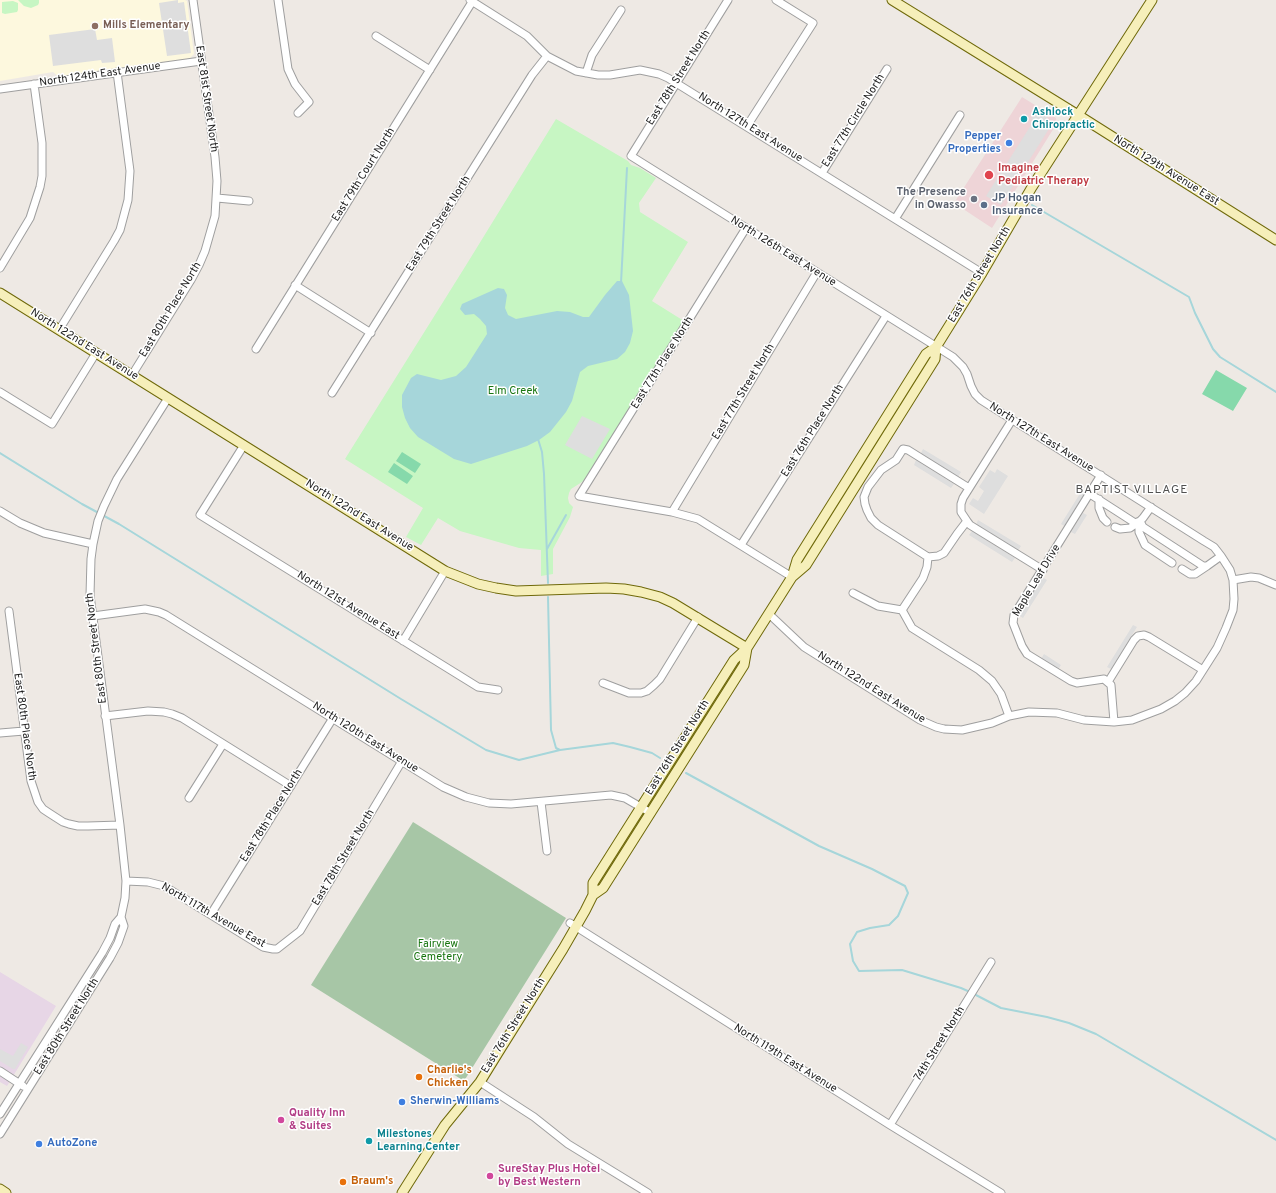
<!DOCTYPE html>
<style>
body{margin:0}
canvas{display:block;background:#eee9e4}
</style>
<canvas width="1276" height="1193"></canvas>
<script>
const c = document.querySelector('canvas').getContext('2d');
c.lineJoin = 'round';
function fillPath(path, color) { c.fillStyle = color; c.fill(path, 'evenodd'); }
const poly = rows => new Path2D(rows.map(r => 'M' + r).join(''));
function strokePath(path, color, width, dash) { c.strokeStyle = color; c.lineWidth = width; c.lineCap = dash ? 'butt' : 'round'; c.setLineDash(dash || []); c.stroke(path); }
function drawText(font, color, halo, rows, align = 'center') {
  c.font = font + ' Overpass,sans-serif'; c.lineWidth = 3; c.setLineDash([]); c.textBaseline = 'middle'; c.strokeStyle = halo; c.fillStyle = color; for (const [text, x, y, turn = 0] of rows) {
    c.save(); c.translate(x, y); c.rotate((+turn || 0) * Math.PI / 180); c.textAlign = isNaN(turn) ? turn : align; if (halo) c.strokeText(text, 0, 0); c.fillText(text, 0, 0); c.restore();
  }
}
const commercial = poly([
 [1022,97,1056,118,1057,123,992,228,954,203]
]);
const industrial = poly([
 [0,972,56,1006,7,1086,0,1082]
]);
const education = poly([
 [0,0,185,0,187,1,194,54,190,58,187,59,95,72,59,77,53,72,0,81]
]);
const cemetery = poly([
 [413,822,566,918,464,1081,311,985]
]);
const park = poly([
 [18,0,39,0,39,3,38,5,31,8,24,6],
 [13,1,18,3,18,10,17,12,5,14,2,13,2,2],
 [556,119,628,161,631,165,640,168,656,178,639,203,640,212,688,242,652,301,684,321,586,478,582,482,571,489,569,493,568,498,569,503,573,507,570,517,553,549,553,574,541,576,541,550,519,548,460,531,438,518,421,545,406,537,423,508,345,459,468,262]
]);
const pitch = poly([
 [1216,370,1247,388,1233,411,1202,394],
 [402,452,421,464,415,473,396,461],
 [394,463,413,476,407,484,388,472]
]);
const parking = poly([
 [178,0,178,3,184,2,191,53,167,56,159,3],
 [95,29,97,40,112,38,115,62,102,63,101,60,53,66,49,35],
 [1038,108,1049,115,1046,120,1052,124,1001,205,986,196,1033,122,1037,125,1038,123,1031,119],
 [582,416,610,429,592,459,565,445],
 [923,449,961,472,958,477,921,453],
 [916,460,954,484,951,488,914,465],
 [997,469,1008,476,984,514,969,504,973,498,978,501,984,491,979,487,990,470,995,473],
 [1081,492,1086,495,1066,527,1061,524],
 [1083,513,1087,515,1075,534,1071,532],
 [978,520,1021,546,1018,551,976,525],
 [972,531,1015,558,1012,562,969,535],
 [1042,577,1047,580,1023,618,1018,615],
 [1133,625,1137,627,1111,669,1107,667],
 [1044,654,1061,665,1058,670,1041,659],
 [21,1043,28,1047,15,1069,13,1069,0,1061,0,1049,13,1056]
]);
const water = poly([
 [617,281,622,281,629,295,633,331,630,343,625,352,617,359,588,366,580,372,572,401,566,412,550,432,539,440,527,446,471,464,454,459,418,437,410,428,405,418,402,407,402,395,411,378,417,374,441,380,456,376,466,367,487,334,486,326,480,319,474,314,465,315,460,309,462,304,498,288,504,289,507,295,505,308,508,315,516,319,557,311,570,312,583,317,589,317,605,295]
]);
const stream = poly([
 [1032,205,1189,297,1195,313,1213,349,1220,357,1276,392],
 [621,283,627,168],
 [538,439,542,452,544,474,548,583],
 [0,453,82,504,119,524,401,699,486,750,519,760,560,750,613,743,630,747,652,753,660,758],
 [547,549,566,515],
 [548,597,551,730,556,748,560,750],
 [686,773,819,846,872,869,905,886,908,893,898,916,889,925,870,928,857,932,850,944,853,961,859,971,902,970,961,988,970,992],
 [974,994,1001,1008,1047,1017,1069,1023,1096,1034,1276,1140]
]);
const street = poly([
 [278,0,288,69,295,84,309,102,298,113],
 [470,0,527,36,547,56,576,71,598,75,610,75,640,70,659,74,668,78,982,273],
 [728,0,631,156,953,357,963,367,967,374,971,386,975,394,981,400,1204,541,1214,547,1221,556,1230,570,1233,580,1234,599,1233,610,1226,628,1217,648,1196,681,1185,693,1175,701,1161,709,1132,720,1114,722,1084,720,1057,713,1029,712,1009,716,992,723,962,730,944,729,936,727,920,720,804,647,769,614],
 [376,36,430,70],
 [586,73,592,55,621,10],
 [0,89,201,61],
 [747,126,813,23,776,0],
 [822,173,887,69],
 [217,198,249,201],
 [895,219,960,115],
 [746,228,579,496,672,512,698,519,792,577],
 [0,268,30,218,40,187,42,176,42,143,34,84],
 [295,285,371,333],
 [59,330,114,241,120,230,128,200,130,171,117,72],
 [256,349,472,2],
 [132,375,191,280,199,265,205,251,215,216,217,181,215,157,193,0],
 [0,392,52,424,96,353],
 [332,393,532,75,547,56],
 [244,445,200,515,478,687,498,690],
 [1101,475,1014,615,1013,623,1022,646,1027,654,1071,681,1077,683,1104,679,1111,685,1114,722],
 [1090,494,1135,523,1140,521,1143,518,1151,507],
 [1099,499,1099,508,1103,518,1107,522],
 [0,511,20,523,44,533,93,544],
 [672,512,817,272],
 [967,521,970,525,1043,570],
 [1139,522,1139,532,1145,545,1172,563],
 [1115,527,1120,529,1130,528,1140,521,1143,527,1203,566,1207,566,1221,556],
 [741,545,886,316],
 [928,557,878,525,871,518,867,510,865,504,864,497,868,487,881,470,896,460,903,449,908,450,969,488],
 [1182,569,1190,574,1195,574,1207,566],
 [1233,580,1251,577,1259,578,1276,585],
 [853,593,878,606,902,610,912,628,979,670,992,681,1001,694,1009,716],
 [902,610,923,578,927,567,928,557,938,556,944,553,957,534,967,521,961,512,961,504,963,498,1012,420],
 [9,611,31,781,38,802,43,809,49,813,63,822,69,824,78,826,88,826,120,825],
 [93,616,145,609,159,612,166,615,443,787,466,797,489,803,511,804,611,795,625,798,651,813],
 [403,641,445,571],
 [1108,682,1134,640,1138,636,1144,635,1149,637,1203,670],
 [603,683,629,693,641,693,647,691,654,685,660,679,698,617],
 [105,716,148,711,164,712,172,714,182,718,291,786],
 [0,733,24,731],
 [189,798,223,744],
 [541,802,547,851],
 [126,881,148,882,164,886,263,947,273,949,277,949,300,931,402,761],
 [211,914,333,718],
 [570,923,890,1125,1001,1193],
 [0,1071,23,1086],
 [480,1082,534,1117,568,1144,648,1193],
 [0,1114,102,953,110,938,115,924,121,917],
 [890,1125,991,962],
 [0,1134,110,958,118,943,124,926,121,917,125,898,126,881,120,825,90,595,91,559,93,544,98,521,104,506,117,479,168,398]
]);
const secondary = poly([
 [892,0,1078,115,1276,240],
 [0,293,445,571,478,584,496,588,516,591,606,588,624,589,641,592,660,597,673,603,747,648],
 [792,577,806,565,935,359,936,347,982,273,1032,187,1152,0],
 [593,895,603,888,744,665,747,648],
 [0,1189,6,1193],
 [402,1193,445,1125,480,1082,501,1048,563,949,585,911,593,895,593,883,734,660,747,648,792,577,797,560,926,354,936,347]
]);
const markers = [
 [95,26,4,"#8d6e63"],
 [1024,119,4,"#0f9aa8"],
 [1009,143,4,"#3f7fe0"],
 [989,175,5,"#e0444e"],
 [974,199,4,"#6b7280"],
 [984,205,4,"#5c6f8a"],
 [419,1077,4,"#e8710a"],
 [402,1102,4,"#3f7fe0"],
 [281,1120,4,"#d1479c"],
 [369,1141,4,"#0f9aa8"],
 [39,1144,4,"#3f7fe0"],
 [490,1176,4,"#d1479c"],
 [343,1182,4,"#e8710a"]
];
const educationNames = [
 ["Mills Elementary",103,26]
];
const streetNames = [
 ["North 124th East Avenue",100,75,-8],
 ["East 78th Street North",679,78,-58],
 ["East 81st Street North",206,99,82],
 ["East 77th Circle North",854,121,-58],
 ["North 127th East Avenue",750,128,32],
 ["North 129th Avenue East",1166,171,32],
 ["East 79th Court North",364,175,-58],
 ["East 79th Street North",439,224,-58],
 ["North 126th East Avenue",783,252,32],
 ["East 76th Street North",980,275,-59],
 ["East 80th Place North",171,310,-59],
 ["North 122nd East Avenue",84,345,32],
 ["East 77th Place North",663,363,-58],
 ["East 77th Street North",744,392,-59],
 ["East 76th Place North",813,431,-58],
 ["North 127th East Avenue",1041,438,32],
 ["North 122nd East Avenue",359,516,32],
 ["Maple Leaf Drive",1037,581,-59],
 ["North 121st Avenue East",348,606,32],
 ["East 80th Street North",97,648,-97],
 ["North 122nd East Avenue",871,688,32],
 ["East 80th Place North",24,727,82],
 ["North 120th East Avenue",365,738,32],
 ["East 76th Street North",678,748,-58],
 ["East 78th Place North",272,816,-58],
 ["East 78th Street North",344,858,-59],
 ["North 117th Avenue East",213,916,30],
 ["East 76th Street North",514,1026,-58],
 ["East 80th Street North",67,1027,-58],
 ["74th Street North",940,1044,-58],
 ["North 119th East Avenue",785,1059,32]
];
const cultureNames = [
 ["Ashlock",1032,113],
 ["Chiropractic",1032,126],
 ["Milestones",377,1135],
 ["Learning Center",377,1148]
];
const shopNames = [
 ["Pepper",1001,137,"right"],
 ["Properties",1001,150,"right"],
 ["Sherwin-Williams",410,1102],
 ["AutoZone",47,1144]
];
const healthNames = [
 ["Imagine",998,169],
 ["Pediatric Therapy",998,182]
];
const worshipNames = [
 ["The Presence",966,193],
 ["in Owasso",966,206]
];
const serviceNames = [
 ["JP Hogan",992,199],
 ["Insurance",992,212]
];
const parkNames = [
 ["Elm Creek",513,392],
 ["Fairview",438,945],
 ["Cemetery",438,958]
];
const foodNames = [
 ["Charlie's",427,1071],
 ["Chicken",427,1084],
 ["Braum's",351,1182]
];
const hotelNames = [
 ["Quality Inn",289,1114],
 ["& Suites",289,1127],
 ["SureStay Plus Hotel",498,1170],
 ["by Best Western",498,1183]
];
const neighbourhoodNames = [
 ["BAPTIST VILLAGE",1132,491]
];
fillPath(commercial, '#eed4d7');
fillPath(industrial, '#e7d6e6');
fillPath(education, '#fdf8de');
fillPath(cemetery, '#a7c6a6');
fillPath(park, '#c7f6c3');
fillPath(pitch, '#86d9ab');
fillPath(parking, '#dedede');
fillPath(water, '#a6d6da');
strokePath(stream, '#a6d6da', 2);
strokePath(street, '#9f9f9f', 9);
strokePath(secondary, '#6f690a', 11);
strokePath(street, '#fff', 7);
strokePath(secondary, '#f6efba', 9);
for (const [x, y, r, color] of markers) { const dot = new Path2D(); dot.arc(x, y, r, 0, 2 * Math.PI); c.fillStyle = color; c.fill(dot); strokePath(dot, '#fff', 1.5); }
drawText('bold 11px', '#785e54', '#fff', educationNames, 'left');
drawText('11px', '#1e1e1e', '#fff', streetNames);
drawText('bold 11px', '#0d838f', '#fff', cultureNames, 'left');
drawText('bold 11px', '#366cbe', '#fff', shopNames, 'left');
drawText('bold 11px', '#be3a42', '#fff', healthNames, 'left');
drawText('bold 11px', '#5b616d', '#fff', worshipNames, 'right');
drawText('bold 11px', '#4e5e75', '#fff', serviceNames, 'left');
drawText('11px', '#197611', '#fff', parkNames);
drawText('bold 11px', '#c56008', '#fff', foodNames, 'left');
drawText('bold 11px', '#b23c85', '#fff', hotelNames, 'left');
c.letterSpacing = '1px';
drawText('12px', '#515151', '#fff', neighbourhoodNames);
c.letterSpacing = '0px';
</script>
